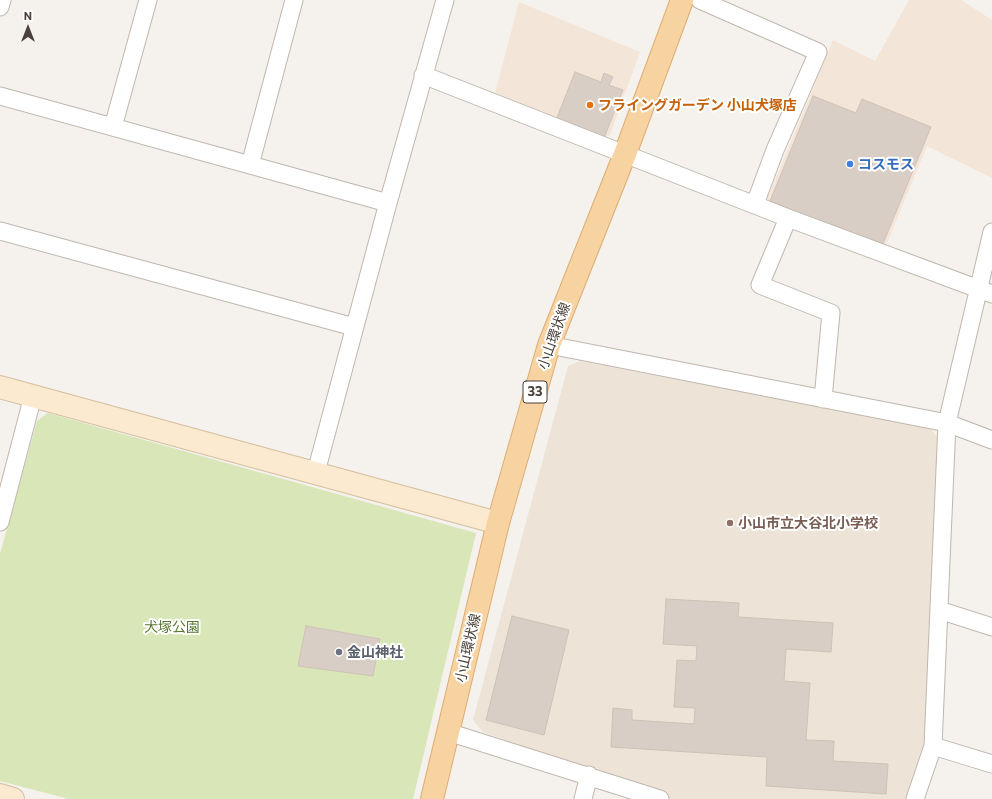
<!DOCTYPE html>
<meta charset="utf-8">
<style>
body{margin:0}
#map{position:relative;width:992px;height:799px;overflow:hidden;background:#f5f1ec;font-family:Commissioner,sans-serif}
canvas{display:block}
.north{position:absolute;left:8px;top:8px;width:40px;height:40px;-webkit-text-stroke:3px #fff;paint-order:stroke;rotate:0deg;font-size:11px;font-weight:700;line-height:16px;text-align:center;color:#49413a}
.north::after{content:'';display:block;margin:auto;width:14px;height:18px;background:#49413a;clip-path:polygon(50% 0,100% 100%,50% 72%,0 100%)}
</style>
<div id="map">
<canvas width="992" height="799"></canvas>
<div class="north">N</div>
</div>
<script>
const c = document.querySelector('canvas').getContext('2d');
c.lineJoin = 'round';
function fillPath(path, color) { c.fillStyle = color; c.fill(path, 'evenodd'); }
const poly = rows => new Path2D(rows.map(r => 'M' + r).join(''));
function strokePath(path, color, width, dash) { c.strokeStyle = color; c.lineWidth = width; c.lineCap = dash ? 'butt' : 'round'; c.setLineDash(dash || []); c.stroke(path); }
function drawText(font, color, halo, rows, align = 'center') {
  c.font = font + ' Commissioner,"Noto Sans JP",sans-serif'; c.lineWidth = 4; c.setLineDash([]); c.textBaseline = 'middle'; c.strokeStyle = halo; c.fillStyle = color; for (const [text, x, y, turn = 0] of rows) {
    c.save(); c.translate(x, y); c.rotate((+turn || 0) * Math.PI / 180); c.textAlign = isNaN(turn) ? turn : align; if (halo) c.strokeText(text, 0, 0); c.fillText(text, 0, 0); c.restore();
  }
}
const commercial = poly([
 [909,0,961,0,992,20,992,178,927,146,885,248,766,202,833,40,875,61],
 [519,2,640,52,610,135,601,140,494,97]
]);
const education = poly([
 [580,361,930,428,939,439,925,740,906,799,667,799,483,732,473,720,568,366]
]);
const green = poly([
 [48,413,476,533,413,799,69,799,0,781,0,554,37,421]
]);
const building = poly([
 [575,72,601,82,604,73,613,77,609,85,623,90,604,138,556,120,575,72],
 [813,96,856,113,862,99,931,127,882,246,770,201,813,96],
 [666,599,739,603,738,617,833,623,831,652,786,649,784,681,810,683,806,740,834,741,833,761,888,764,886,794,766,786,767,757,611,747,613,708,632,710,632,720,694,724,695,708,674,707,677,660,696,661,697,646,663,644,666,599],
 [512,616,569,630,544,735,486,720,512,616],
 [306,626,380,639,373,676,298,666,306,626]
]);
const street = poly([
 [700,0,818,52,775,150,755,204],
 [0,7,2,0],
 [423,75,788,218,992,294],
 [0,96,388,203],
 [113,127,148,0],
 [250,165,294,0],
 [788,218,760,285,831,313,823,399],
 [0,231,354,327],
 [549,345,947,423,992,440],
 [316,472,388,203,445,0],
 [0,522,33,396],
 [939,610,992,627],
 [448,732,660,799],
 [933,746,992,764],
 [583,799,589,775],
 [915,799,933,746,947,423,992,232]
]);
const secondary = poly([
 [0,387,498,523],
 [0,795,13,799]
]);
const primary = poly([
 [432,799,498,523,549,345,625,154,682,0]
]);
const markers = [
 [590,105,4,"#e8710a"],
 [850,164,4,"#3f7fe0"],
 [730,523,4,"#8d6e63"],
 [339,652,4,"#6b7280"]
];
const shields = [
 [535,392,24]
];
const shieldNames = [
 ["33",535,392]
];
const foodNames = [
 ["フライングガーデン 小山犬塚店",598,105]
];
const shopNames = [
 ["コスモス",858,164]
];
const streetNames = [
 ["小山環状線",554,336,-70],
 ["小山環状線",468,648,-77]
];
const educationNames = [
 ["小山市立大谷北小学校",738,523]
];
const parkNames = [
 ["犬塚公園",172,627]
];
const worshipNames = [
 ["金山神社",347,652]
];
fillPath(commercial, '#f4e5d9');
fillPath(education, '#ede3d7');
fillPath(green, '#d8e6b8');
fillPath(building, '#d9cec5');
strokePath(building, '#d0c2b5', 1);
strokePath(street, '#c0b7ae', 19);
strokePath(secondary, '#d4bfa0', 24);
strokePath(primary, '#ddad72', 24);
strokePath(street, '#fff', 17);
strokePath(secondary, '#fbeacf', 22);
strokePath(primary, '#f8d3a2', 22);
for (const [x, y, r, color] of markers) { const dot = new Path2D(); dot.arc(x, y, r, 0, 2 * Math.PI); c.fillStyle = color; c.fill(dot); strokePath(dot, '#fff', 1.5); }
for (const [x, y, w] of shields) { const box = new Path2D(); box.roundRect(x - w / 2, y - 11, w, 22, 3); c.fillStyle = '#fff'; c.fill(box); strokePath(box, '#49413a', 1); }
drawText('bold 13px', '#49413a', null, shieldNames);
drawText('bold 14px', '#c56008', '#fff', foodNames, 'left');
drawText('bold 14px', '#366cbe', '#fff', shopNames, 'left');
drawText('14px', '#49413a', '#fff', streetNames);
drawText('bold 14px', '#785e54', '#fff', educationNames, 'left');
drawText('14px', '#557830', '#fff', parkNames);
drawText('bold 14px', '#5b616d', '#fff', worshipNames, 'left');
</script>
